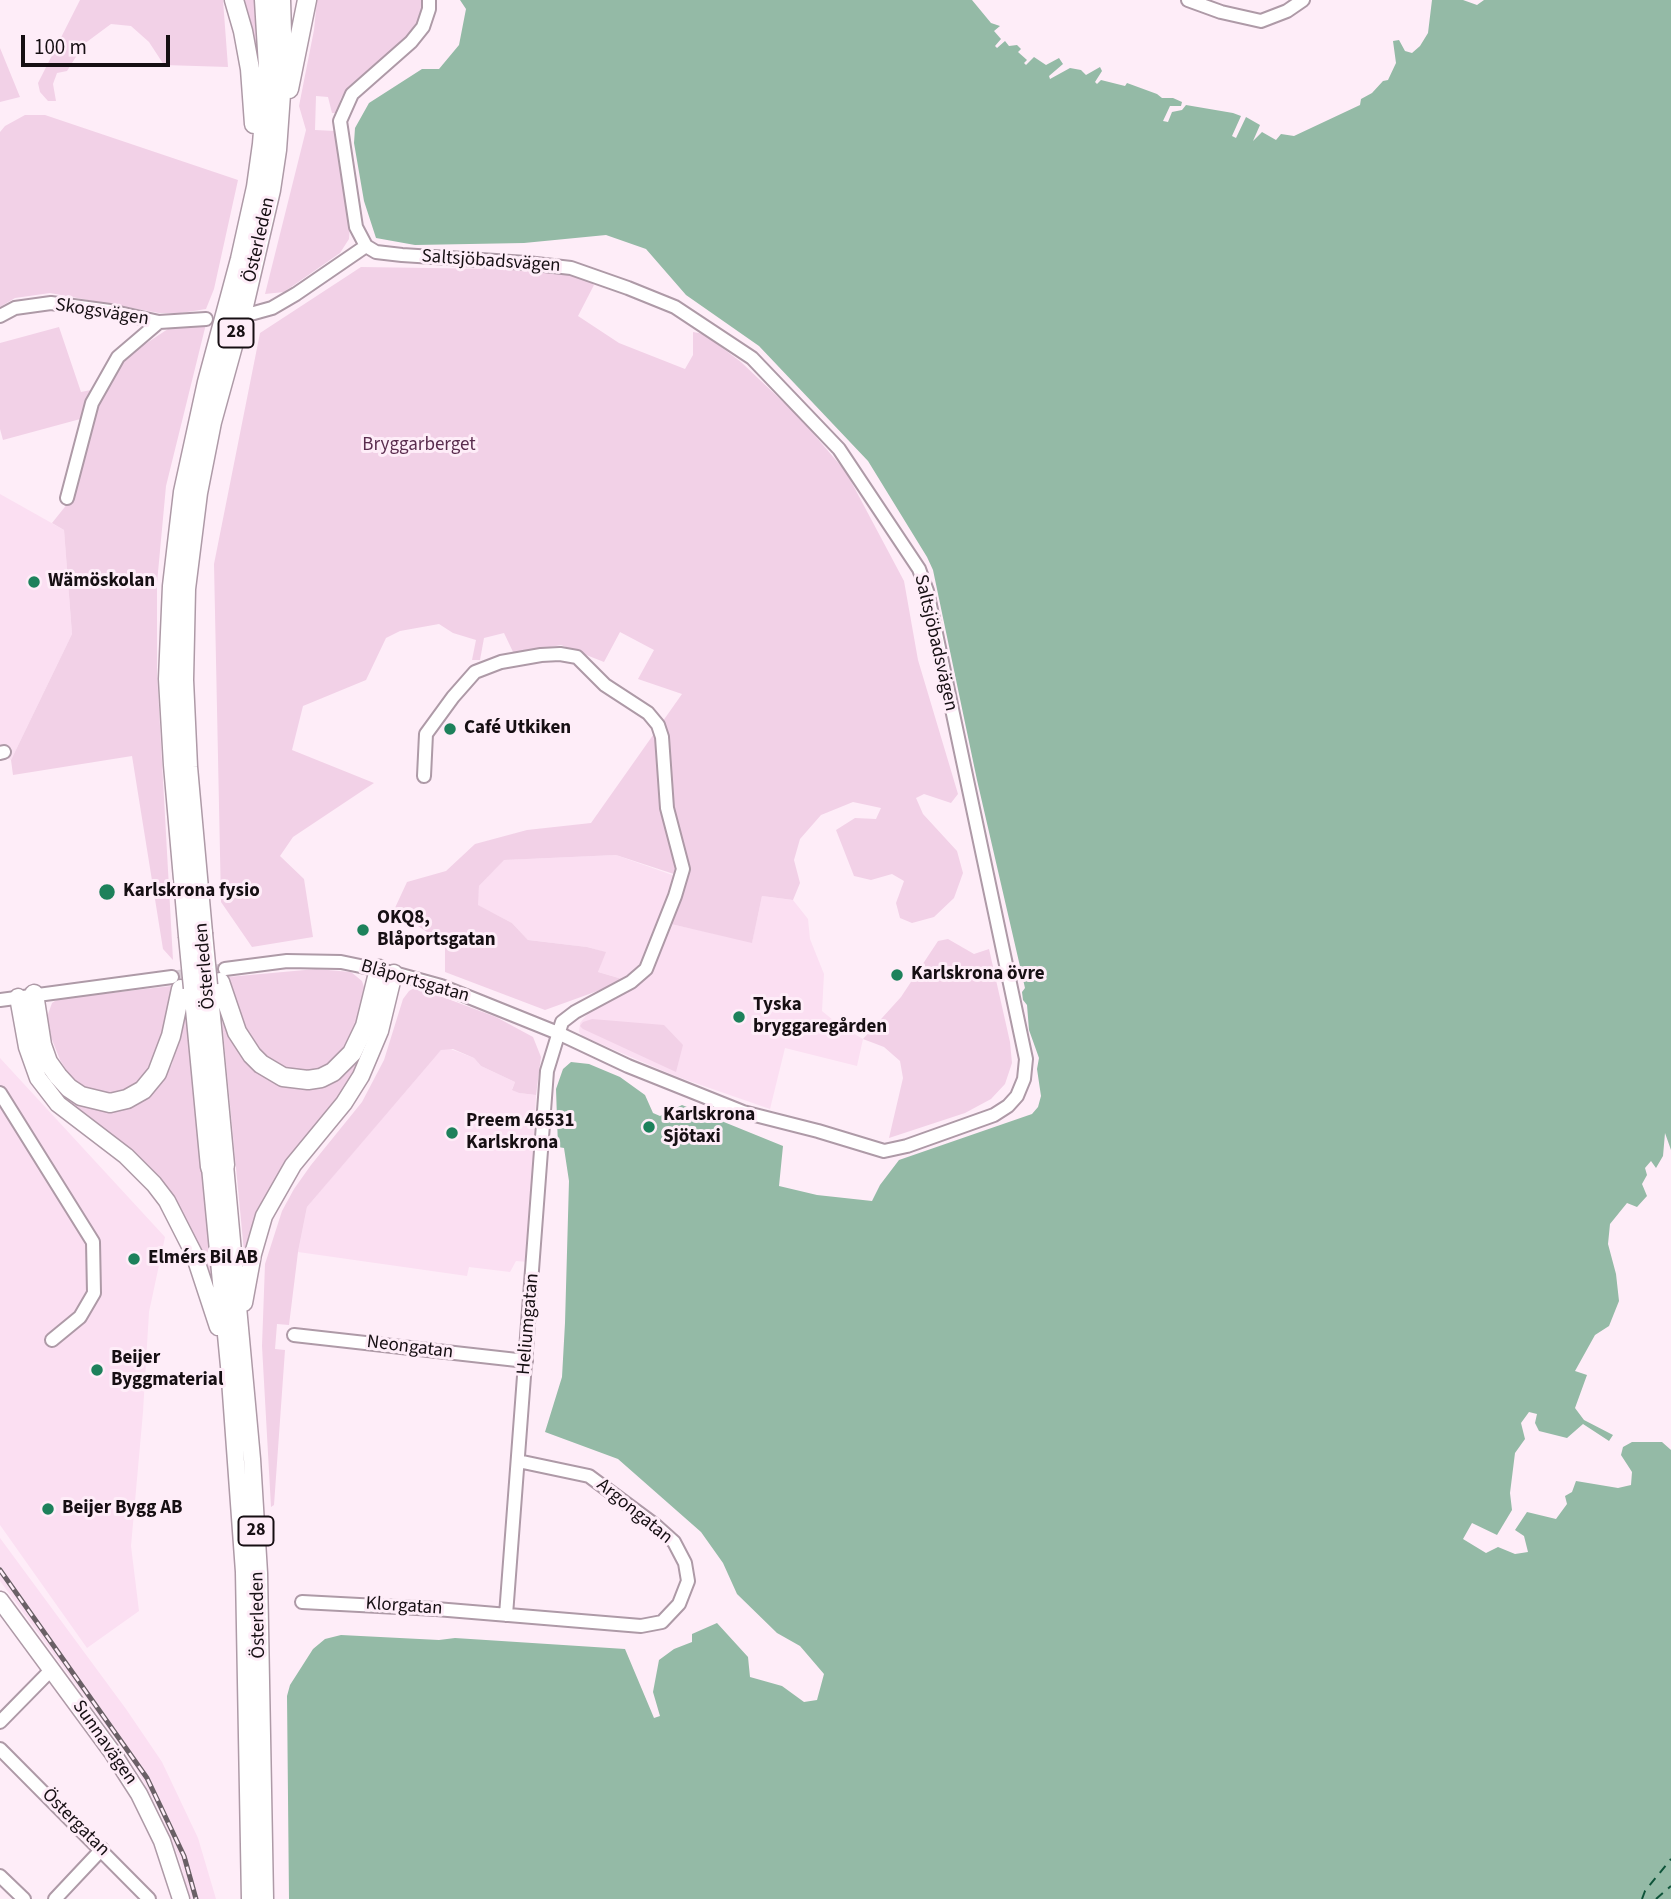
<!DOCTYPE html>
<meta charset="utf-8">
<style>
body{margin:0}
#map{position:relative;width:1671px;height:1899px;overflow:hidden;background:#feedf8;font-family:"Source Sans 3",sans-serif}
canvas{display:block}
.scale{position:absolute;left:21px;top:35px;width:149px;height:32px;box-sizing:border-box;border:4px solid #160f13;border-top:0;padding-left:9px;font-size:21px;line-height:24px;white-space:nowrap;color:#160f13;-webkit-text-stroke:5px #feedf8;paint-order:stroke}
</style>
<div id="map">
<canvas width="1671" height="1899"></canvas>
<div class="scale">100 m</div>
</div>
<script>
const c = document.querySelector('canvas').getContext('2d');
c.lineJoin = 'round';
function fillPath(path, color) { c.fillStyle = color; c.fill(path, 'evenodd'); }
const poly = rows => new Path2D(rows.map(r => 'M' + r).join(''));
function strokePath(path, color, width, dash) { c.strokeStyle = color; c.lineWidth = width; c.lineCap = dash ? 'butt' : 'round'; c.setLineDash(dash || []); c.stroke(path); }
function drawText(font, color, halo, rows, align = 'center') {
  c.font = font + ' "Source Sans 3",sans-serif'; c.lineWidth = 6; c.setLineDash([]); c.textBaseline = 'middle'; c.strokeStyle = halo; c.fillStyle = color; for (const [text, x, y, turn = 0] of rows) {
    c.save(); c.translate(x, y); c.rotate((+turn || 0) * Math.PI / 180); c.textAlign = isNaN(turn) ? turn : align; if (halo) c.strokeText(text, 0, 0); c.fillText(text, 0, 0); c.restore();
  }
}
const built = poly([
 [0,494,64,530,72,634,11,760,0,754],
 [616,855,675,876,651,943,638,968,622,979,598,972,605,952,587,947,528,940,512,923,477,905,479,886,503,860],
 [762,896,793,900,808,919,810,939,824,974,822,1011,839,1025,863,1039,857,1066,785,1048,770,1109,675,1076,582,1036,579,1032,580,1023,593,1007,648,973,657,959,671,924,752,942],
 [448,1048,474,1058,481,1066,515,1082,512,1089,519,1093,536,1095,528,1262,516,1261,510,1272,469,1267,467,1276,298,1252,307,1207,429,1062,441,1050],
 [0,1058,165,1237,149,1312,143,1412,131,1546,139,1611,87,1648,0,1525],
 [0,1538,126,1709,162,1762,198,1838,216,1899,189,1899,181,1864,160,1812,134,1764,0,1581]
]);
const green = poly([
 [80,0,223,0,228,67,164,65,149,42,131,26,111,24,84,44,67,71,57,73,53,84,56,101,48,101,40,92,38,83],
 [242,0,254,0,257,59],
 [317,0,421,0,422,6,417,22,403,41,348,87,341,98,336,113,332,113,328,97,316,96,315,130,335,131,350,225,349,239,340,253,284,292,265,294,306,130,299,106,314,30],
 [0,48,20,97,0,102],
 [25,115,45,115,238,180,214,289,206,309,181,313,159,313,50,293,15,298,0,307,0,132,5,126],
 [361,267,499,269,565,273,589,280,594,285,578,316,619,343,685,369,693,355,693,332,704,334,741,362,800,418,846,472,904,581,918,660,958,794,951,803,924,794,916,798,923,814,957,851,963,873,954,898,934,917,912,923,900,918,896,903,904,881,892,874,871,880,854,876,836,830,855,818,876,819,881,808,853,802,821,815,800,839,794,860,800,883,793,900,762,896,752,943,671,924,686,878,616,855,504,860,479,886,478,905,512,923,528,940,587,947,606,952,598,972,622,979,603,989,545,1010,445,972,445,946,433,936,394,910,407,882,446,871,475,844,527,830,591,823,682,694,638,679,654,650,620,632,604,662,561,645,514,654,504,633,484,638,480,660,472,660,476,640,453,633,439,624,400,631,386,638,366,680,303,706,292,750,374,783,293,837,280,856,304,879,313,937,252,947,221,902,214,564,260,333],
 [206,324,166,486,157,583,157,672,173,960,163,949,132,756,13,775,11,760,72,634,64,530,52,523,72,498,96,405,124,358,171,327],
 [59,327,81,392,96,389,84,418,3,440,0,429,0,343],
 [948,939,974,954,989,949,1010,1042,1012,1063,1005,1084,991,1099,965,1113,889,1138,903,1078,900,1061,884,1047,863,1039,901,997,938,941],
 [316,969,351,972,362,981,364,987,358,1018,345,1048,333,1061,319,1068,303,1071,289,1070,273,1063,259,1051,246,1033,231,995,228,977],
 [171,986,164,1034,152,1066,135,1086,111,1095,93,1093,80,1086,70,1076,60,1060,51,1037,47,1017,52,1003,58,999],
 [416,987,496,1017,533,1037,541,1057,536,1095,519,1093,512,1090,515,1082,481,1066,474,1058,453,1049,441,1050,307,1207,298,1252,289,1325,277,1324,275,1349,285,1350,274,1505,271,1507,262,1346,265,1264,282,1211,294,1189,311,1165,362,1102,384,1060,403,999,409,991],
 [186,1011,212,1277,208,1277,195,1240,176,1202,61,1102,41,1073,32,1014,77,1103,105,1112,121,1111,137,1104,149,1096,162,1083,172,1064],
 [592,1019,664,1025,683,1045,676,1072,583,1029,580,1026,583,1022],
 [222,1021,233,1044,247,1063,264,1076,286,1086,304,1090,324,1087,346,1074,356,1061,376,1025,345,1092,245,1262]
]);
const water = poly([
 [460,0,972,0,991,23,1000,26,994,31,1001,39,995,46,997,48,1005,41,1009,46,1017,45,1021,49,1018,52,1027,60,1024,63,1026,65,1034,57,1046,65,1059,58,1063,64,1049,76,1050,79,1070,68,1081,70,1086,75,1100,67,1102,71,1095,82,1097,84,1101,80,1125,86,1127,83,1157,94,1162,98,1173,98,1182,102,1181,106,1170,106,1163,121,1168,122,1172,112,1182,110,1186,105,1233,113,1241,116,1232,136,1236,138,1246,117,1260,125,1253,141,1262,132,1276,140,1281,134,1294,136,1360,105,1361,99,1372,93,1383,81,1388,80,1396,63,1393,41,1399,40,1405,51,1412,53,1420,46,1428,33,1432,0,1463,0,1477,5,1484,0,1671,0,1671,1150,1665,1133,1663,1156,1656,1168,1651,1161,1645,1168,1647,1175,1642,1184,1647,1196,1637,1207,1627,1203,1610,1224,1608,1244,1616,1274,1619,1301,1609,1326,1595,1335,1575,1371,1587,1375,1575,1408,1584,1420,1613,1435,1609,1441,1583,1424,1567,1438,1539,1431,1535,1423,1537,1414,1529,1412,1521,1423,1525,1439,1515,1453,1510,1493,1512,1510,1497,1535,1472,1523,1463,1539,1486,1553,1498,1547,1515,1554,1528,1552,1524,1536,1515,1530,1527,1512,1556,1519,1567,1504,1565,1496,1572,1492,1576,1481,1618,1488,1631,1485,1632,1472,1621,1455,1623,1447,1632,1442,1662,1442,1671,1450,1671,1899,289,1899,287,1696,290,1685,313,1649,325,1639,341,1635,439,1640,455,1638,625,1649,654,1718,660,1716,653,1692,659,1660,674,1649,692,1642,692,1634,717,1623,748,1657,750,1677,782,1686,804,1702,817,1700,824,1674,800,1646,777,1633,737,1594,723,1563,701,1532,618,1459,545,1432,562,1377,565,1323,569,1181,564,1148,558,1147,556,1089,563,1069,571,1062,589,1064,620,1077,645,1095,653,1113,660,1116,682,1105,783,1146,779,1186,817,1195,872,1201,880,1185,899,1160,1032,1114,1038,1107,1041,1096,1037,1069,1039,1058,1029,1030,1027,1005,1023,1000,1022,992,1025,988,977,780,933,570,927,557,868,461,759,346,686,295,646,249,606,235,524,243,415,245,376,238,364,201,354,143,355,128,369,103,422,69,439,69,459,45,466,9]
]);
const ferry = poly([
 [1642,1899,1645,1891,1671,1859],
 [1656,1899,1671,1886]
]);
const minorTunnel = poly([
 [172,977,225,969]
]);
const minor = poly([
 [1188,0,1221,12,1261,21,1287,11,1303,0],
 [254,313,272,308,296,294,366,246],
 [0,316,15,308,51,303,110,311,159,322,206,319],
 [67,498,92,403,118,357,159,322],
 [0,753,4,752],
 [424,776,426,734,453,697,475,672,501,662,541,655,560,654,577,657,605,685,648,713,658,725,662,737,667,808,683,869,675,896,646,969,631,982,575,1012,562,1022,547,1071,506,1615],
 [225,969,287,961,341,962,394,973,441,986,481,1002,558,1033,628,1066,743,1112,818,1131,884,1151,907,1146,994,1115,1008,1106,1017,1096,1024,1079,1026,1059,927,591,919,569,839,449,752,358,675,307,628,288,571,268,527,263,402,255,376,252,366,246,356,227,340,121,352,94,411,42,423,27,429,9,429,0],
 [0,1000,172,977],
 [0,1093,93,1242,94,1293,80,1317,52,1340],
 [294,1335,526,1361],
 [302,1602,436,1609,641,1626,662,1622,679,1604,688,1581,685,1563,674,1542,655,1525,589,1476,518,1461],
 [0,1722,52,1669],
 [0,1749,149,1899],
 [0,1876,24,1899],
 [55,1899,102,1849]
]);
const major = poly([
 [18,997,27,1047,38,1078,58,1104,126,1156,154,1184,167,1201,194,1254,218,1327],
 [225,1165,252,1459,259,1573,265,1899],
 [210,1167,229,1366,244,1572,250,1899],
 [244,1303,253,1254,264,1216,293,1165,344,1103,361,1076,380,1031,394,973],
 [0,1600,112,1752,139,1794,162,1841,181,1899]
]);
const highway = poly([
 [234,0,243,31,250,69,254,124],
 [289,89,307,0],
 [203,933,188,767,184,680,186,589,198,493,212,422,244,306,271,190,277,150,283,66,281,0],
 [188,936,173,765,168,679,172,586,183,492,207,382,240,259,256,187,262,144,268,67,264,0],
 [220,982,237,1032,252,1055,261,1064,283,1077,308,1080,321,1078,333,1072,352,1053,365,1026,379,969],
 [208,985,225,1165],
 [193,988,210,1167],
 [34,994,42,1045,48,1062,58,1076,69,1088,81,1096,110,1103,127,1099,143,1090,157,1073,171,1036,181,989]
]);
const rail = poly([
 [0,1570,147,1778,184,1856,196,1899]
]);
const highwayBridge = poly([
 [203,933,208,985],
 [188,936,193,988]
]);
const markers = [
 [34,582,7,"#1d815b"],
 [450,729,7,"#1d815b"],
 [107,892,9,"#1d815b"],
 [363,930,7,"#1d815b"],
 [897,975,7,"#1d815b"],
 [739,1017,7,"#1d815b"],
 [649,1127,7,"#1d815b"],
 [452,1133,7,"#1d815b"],
 [134,1259,7,"#1d815b"],
 [97,1370,7,"#1d815b"],
 [48,1509,7,"#1d815b"]
];
const shields = [
 [236,333,35],
 [256,1531,35]
];
const shieldNames = [
 ["28",236,333],
 ["28",256,1531]
];
const streetNames = [
 ["Österleden",260,240,-77],
 ["Saltsjöbadsvägen",491,262,4],
 ["Skogsvägen",102,313,9],
 ["Saltsjöbadsvägen",935,643,77],
 ["Österleden",206,966,-95],
 ["Blåportsgatan",415,982,16],
 ["Heliumgatan",529,1324,-85],
 ["Neongatan",410,1348,7],
 ["Argongatan",634,1512,39],
 ["Klorgatan",404,1607,4],
 ["Österleden",259,1615,-91],
 ["Sunnavägen",104,1743,55],
 ["Östergatan",75,1823,45]
];
const parkNames = [
 ["Bryggarberget",419,446]
];
const poiNames = [
 ["Wämöskolan",48,582],
 ["Café Utkiken",464,729],
 ["Karlskrona fysio",123,892],
 ["OKQ8,",377,919],
 ["Blåportsgatan",377,941],
 ["Karlskrona övre",911,975],
 ["Tyska",753,1006],
 ["bryggaregården",753,1028],
 ["Karlskrona",663,1116],
 ["Sjötaxi",663,1138],
 ["Preem 46531",466,1122],
 ["Karlskrona",466,1144],
 ["Elmérs Bil AB",148,1259],
 ["Beijer",111,1359],
 ["Byggmaterial",111,1381],
 ["Beijer Bygg AB",62,1509]
];
fillPath(built, '#fbdff2');
fillPath(green, '#f2d1e7');
fillPath(water, '#94baa6');
strokePath(ferry, '#0f543a', 2, [9, 7]);
strokePath(minorTunnel, '#dbccd6', 12, [12, 6]);
strokePath(minor, '#ae9aa7', 16);
strokePath(major, '#ae9aa7', 19);
strokePath(highway, '#ae9aa7', 21);
strokePath(minor, '#fff', 12);
strokePath(major, '#fff', 16);
strokePath(highway, '#fff', 18);
strokePath(rail, '#6a6066', 5);
strokePath(rail, '#feedf8', 2.5, [8]);
strokePath(highwayBridge, '#ae9aa7', 21, []);
strokePath(highwayBridge, '#fff', 18);
for (const [x, y, r, color] of markers) { const dot = new Path2D(); dot.arc(x, y, r, 0, 2 * Math.PI); c.fillStyle = color; c.fill(dot); strokePath(dot, '#feedf8', 2.5); }
for (const [x, y, w] of shields) { const box = new Path2D(); box.roundRect(x - w / 2, y - 14.5, w, 29, 5); c.fillStyle = '#feedf8'; c.fill(box); strokePath(box, '#160f13', 2); }
drawText('bold 18px', '#160f13', null, shieldNames);
drawText('19px', '#160f13', '#feedf8', streetNames);
drawText('19px', '#5a2d4e', '#feedf8', parkNames);
drawText('bold 19px', '#160f13', '#feedf8', poiNames, 'left');
</script>
